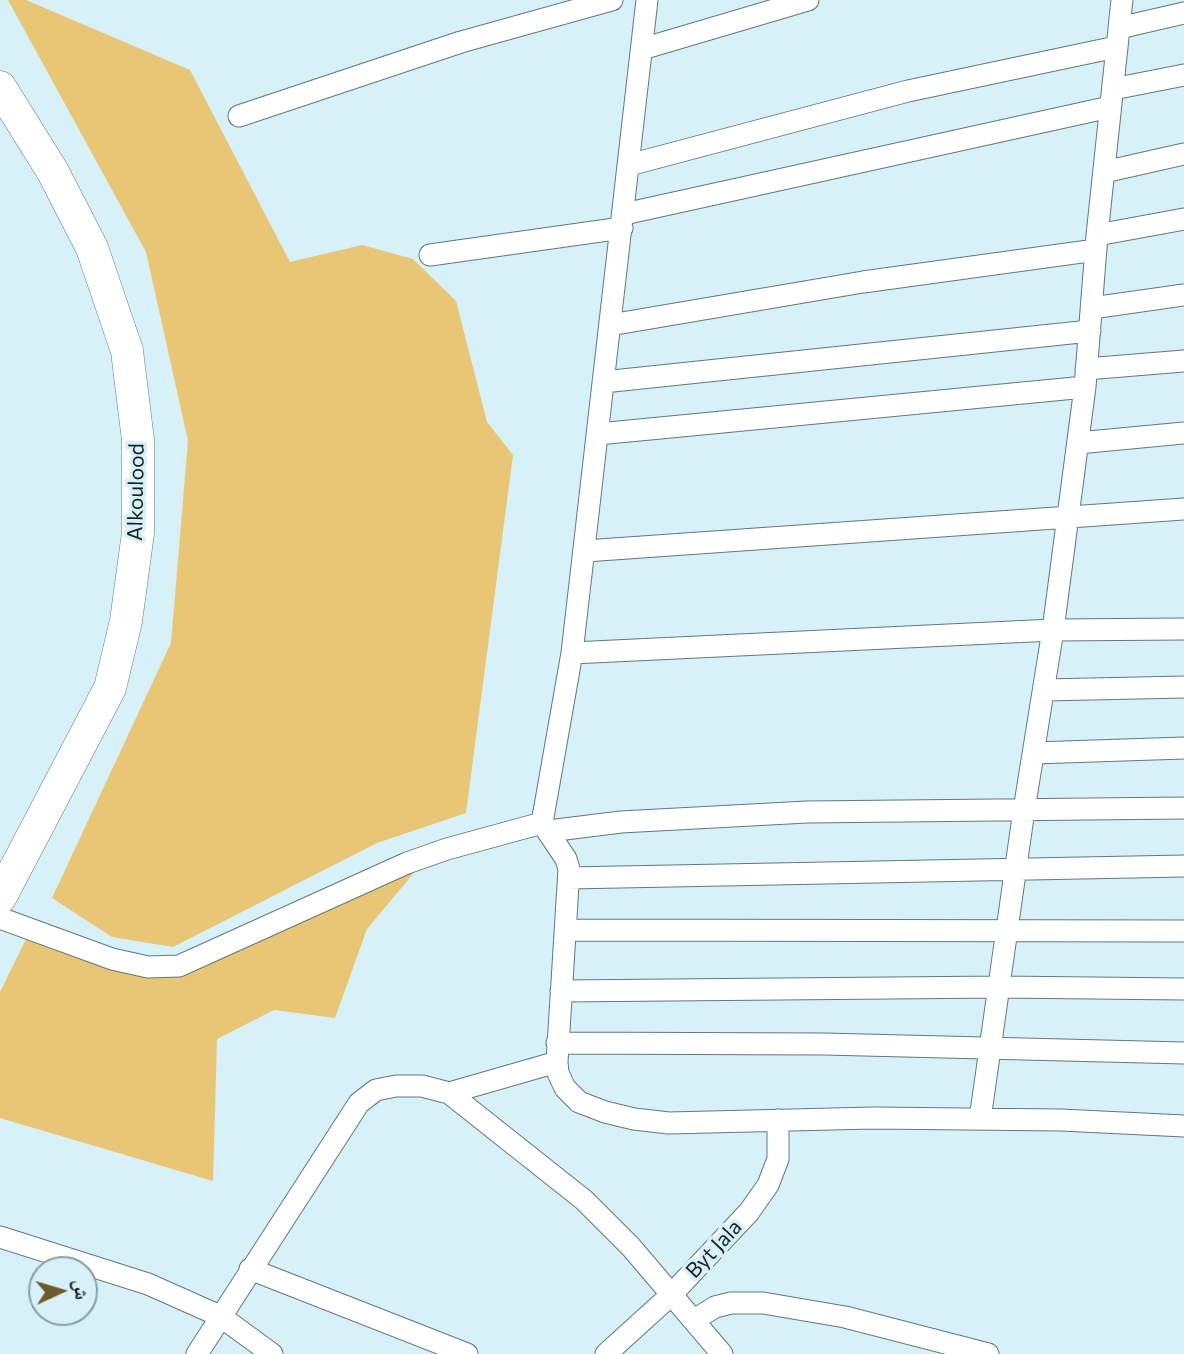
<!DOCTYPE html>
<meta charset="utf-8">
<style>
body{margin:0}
#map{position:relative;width:1184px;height:1354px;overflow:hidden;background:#d7f1f8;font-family:Commissioner,"Noto Naskh Arabic",sans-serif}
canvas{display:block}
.north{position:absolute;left:28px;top:1256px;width:70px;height:70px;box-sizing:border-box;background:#d7f1f8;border:2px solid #8a9da3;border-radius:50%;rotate:86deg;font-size:19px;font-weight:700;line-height:28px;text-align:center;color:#172023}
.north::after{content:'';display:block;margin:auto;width:24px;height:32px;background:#6f5b2a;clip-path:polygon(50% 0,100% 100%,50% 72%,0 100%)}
</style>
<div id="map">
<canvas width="1184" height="1354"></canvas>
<div class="north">ش</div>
</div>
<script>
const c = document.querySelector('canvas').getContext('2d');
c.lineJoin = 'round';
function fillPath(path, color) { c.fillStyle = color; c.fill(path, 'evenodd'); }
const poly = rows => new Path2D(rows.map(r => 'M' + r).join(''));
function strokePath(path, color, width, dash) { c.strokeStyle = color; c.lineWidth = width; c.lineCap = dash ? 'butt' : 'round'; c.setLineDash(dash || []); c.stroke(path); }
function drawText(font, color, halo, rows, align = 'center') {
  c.font = font + ' Commissioner,sans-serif'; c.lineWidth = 7; c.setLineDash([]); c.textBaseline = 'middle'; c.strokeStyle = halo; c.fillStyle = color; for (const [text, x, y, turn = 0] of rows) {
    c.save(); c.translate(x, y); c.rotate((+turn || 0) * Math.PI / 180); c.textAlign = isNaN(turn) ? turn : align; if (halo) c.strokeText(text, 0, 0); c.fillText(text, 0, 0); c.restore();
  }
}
const green = poly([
 [8,0,26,0,190,70,290,262,362,245,413,259,456,301,487,422,513,455,466,813,377,843,173,947,112,937,52,898,171,643,188,441,146,252],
 [423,862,367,929,335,1018,274,1010,217,1039,213,1181,0,1118,0,992,27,937,179,966]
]);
const street = poly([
 [647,0,572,653,542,823,566,859,569,869,557,1062,558,1073,565,1088,579,1102,605,1112,634,1119,669,1123,873,1118,1061,1120,1184,1126],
 [1119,28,1184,13],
 [642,49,808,0],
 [1113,89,1184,75],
 [239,116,461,42,612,0],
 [629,165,908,91,1116,47],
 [1104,172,1184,154],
 [624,214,1110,107],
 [1097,235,1184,219],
 [430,255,622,228],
 [1092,308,1184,295],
 [610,325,863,282,1096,250],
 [1086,369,1184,361],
 [603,382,1090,331],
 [598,434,1085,387],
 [1078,443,1184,433],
 [585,551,1184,509],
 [572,653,1053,630,1184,629],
 [1045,690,1184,687],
 [1034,753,1184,748],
 [549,831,621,822,807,812,1184,808],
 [569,878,1184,866],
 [0,918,112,959,148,967,179,966,407,863,447,849,542,823],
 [567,930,1184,931],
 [561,991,1000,987,1184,989],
 [557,1043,824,1044,1184,1053],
 [449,1093,557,1062],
 [980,1119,1024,810,1053,630,1085,387,1097,235,1122,0],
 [0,1237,148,1284,220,1316,272,1354],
 [250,1269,467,1354],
 [694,1320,715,1307,731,1303,763,1303,845,1317,988,1354],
 [197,1354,359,1103,376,1090,396,1086,422,1086,449,1093,584,1200,631,1247,722,1354],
 [606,1354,671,1295,749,1212,768,1185,778,1159,778,1120]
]);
const secondary = poly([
 [0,87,53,172,92,248,127,351,138,440,138,533,126,621,110,688,0,898]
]);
const streetNames = [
 ["Alkoulood",136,492,-89],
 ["Byt Jala",714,1249,-47]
];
fillPath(green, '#e9c673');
strokePath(street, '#61787e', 23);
strokePath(secondary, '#61787e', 33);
strokePath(street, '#fff', 21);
strokePath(secondary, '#fff', 32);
drawText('21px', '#172023', '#d7f1f8', streetNames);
</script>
